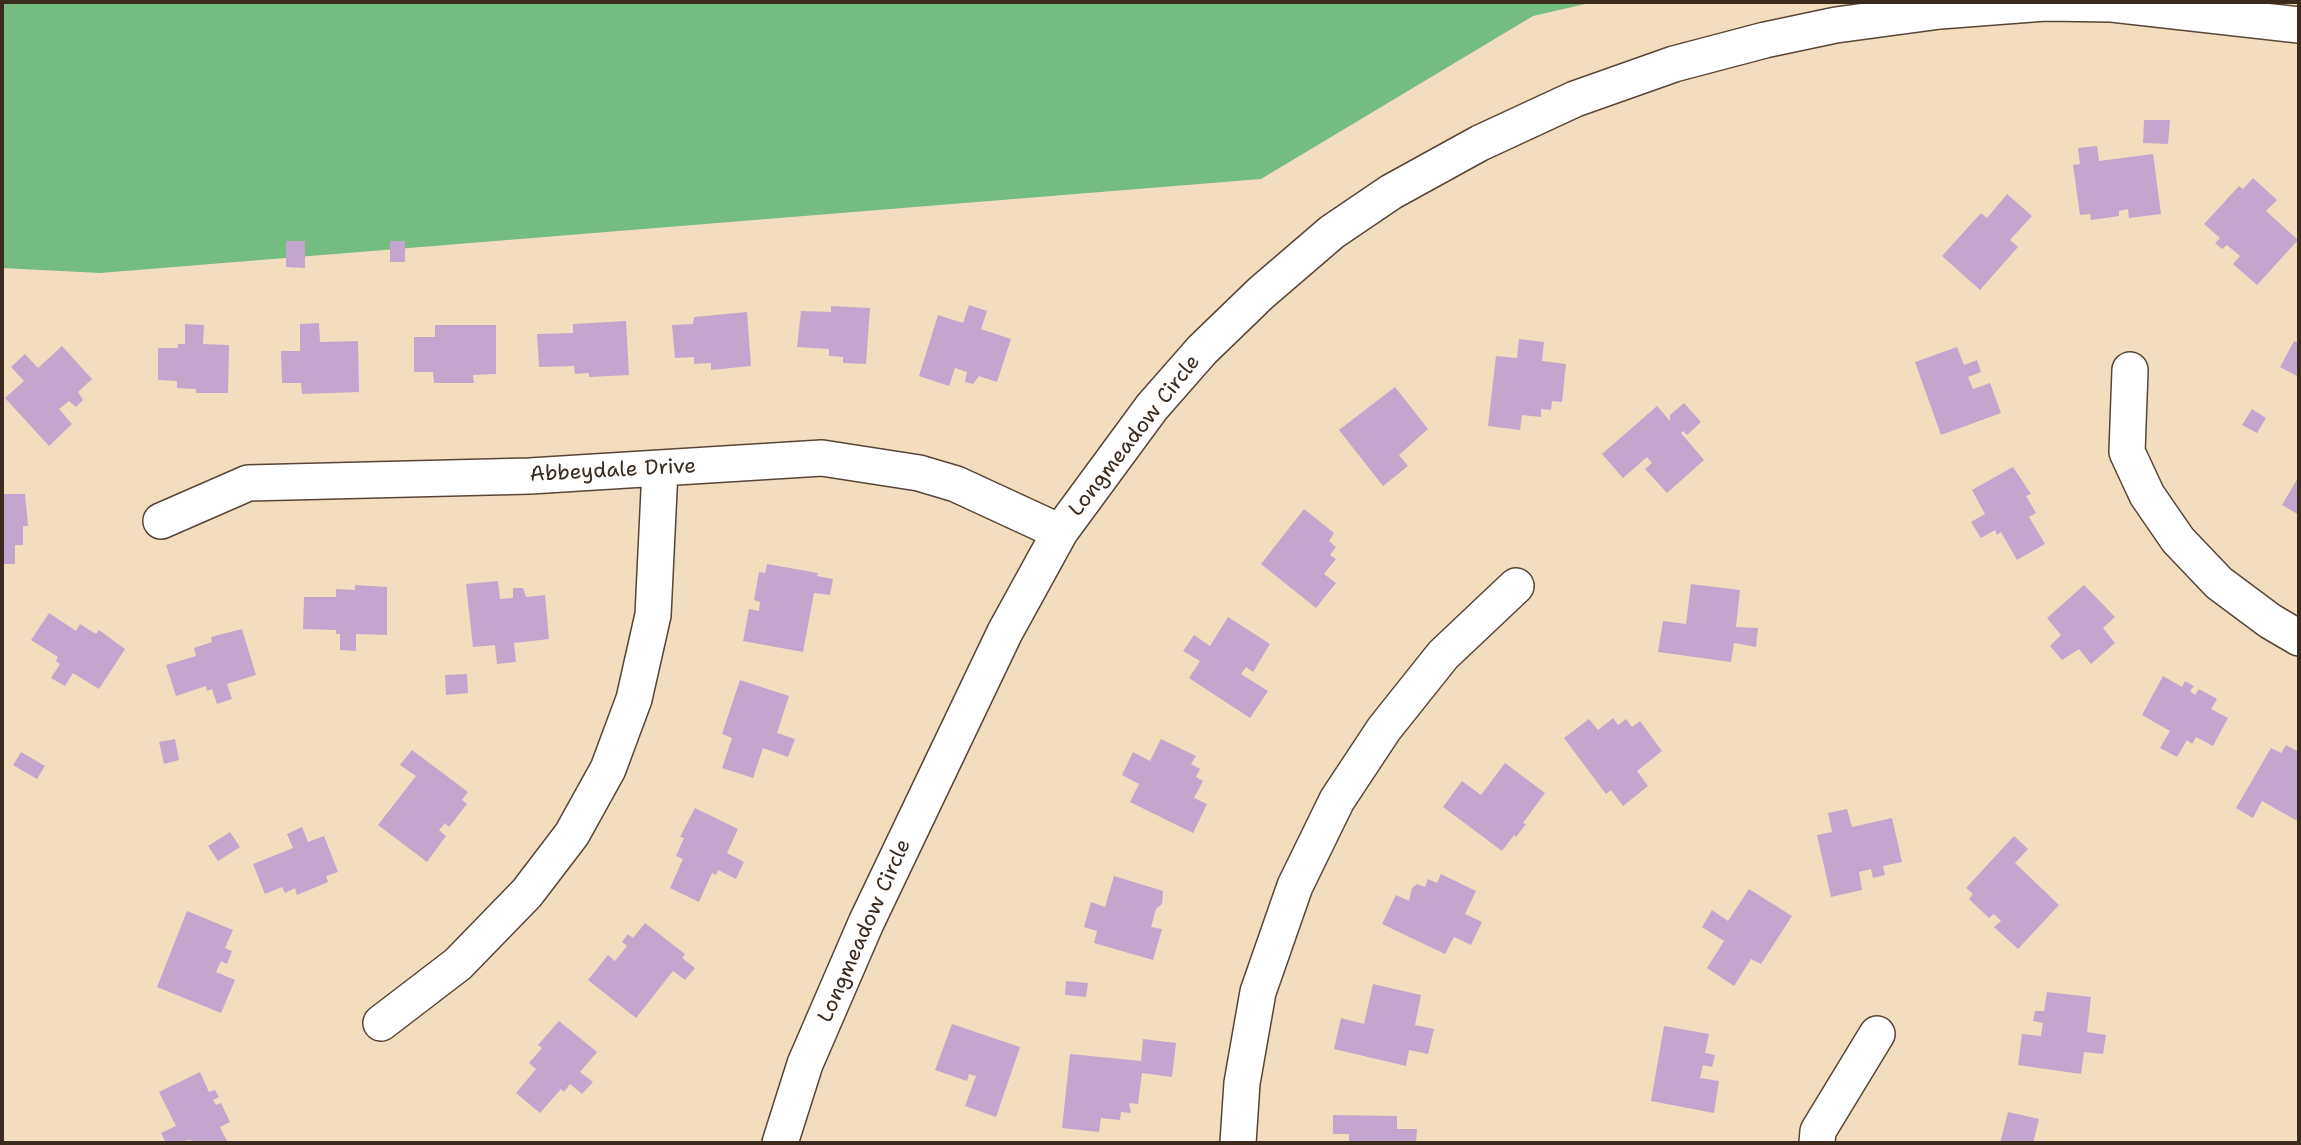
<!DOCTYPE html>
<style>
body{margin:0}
#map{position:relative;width:2301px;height:1145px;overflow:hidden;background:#f3ddbf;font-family:"Shantell Sans",sans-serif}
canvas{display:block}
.frame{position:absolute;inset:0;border:4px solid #3b2a1e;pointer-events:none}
</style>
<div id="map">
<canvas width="2301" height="1145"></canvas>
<div class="frame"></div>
</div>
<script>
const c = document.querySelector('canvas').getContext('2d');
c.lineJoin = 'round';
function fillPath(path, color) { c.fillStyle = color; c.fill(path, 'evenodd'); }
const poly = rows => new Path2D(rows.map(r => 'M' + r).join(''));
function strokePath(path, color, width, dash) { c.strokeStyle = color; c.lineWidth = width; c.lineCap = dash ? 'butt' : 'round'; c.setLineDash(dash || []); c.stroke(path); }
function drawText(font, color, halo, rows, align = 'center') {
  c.font = font + ' "Shantell Sans",sans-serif'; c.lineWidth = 6; c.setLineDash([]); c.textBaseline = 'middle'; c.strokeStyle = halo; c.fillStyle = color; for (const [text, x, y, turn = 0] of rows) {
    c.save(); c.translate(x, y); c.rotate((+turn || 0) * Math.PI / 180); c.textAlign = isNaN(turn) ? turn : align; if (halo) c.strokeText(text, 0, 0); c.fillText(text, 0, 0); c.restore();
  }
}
const forest = poly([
 [2,2,1594,2,1533,16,1261,179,100,273,2,268]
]);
const building = poly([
 [2144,120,2170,120,2168,144,2143,143],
 [2097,146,2099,161,2153,154,2161,214,2129,218,2128,209,2119,211,2119,216,2091,220,2090,214,2080,215,2073,165,2080,164,2078,148],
 [2253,178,2277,200,2266,211,2298,240,2257,285,2233,264,2240,256,2227,245,2222,249,2215,243,2220,238,2204,224,2239,186,2243,189],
 [2007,194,2032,216,2010,240,2018,247,1980,290,1942,256,1981,213,1987,218],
 [286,241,305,241,305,268,286,267],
 [390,241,405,241,405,262,390,262],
 [969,305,987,311,981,329,1011,339,997,382,979,376,973,384,965,382,967,372,955,368,949,386,919,376,938,315,963,323],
 [831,306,870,308,866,364,843,363,843,357,829,356,829,349,797,347,801,311,831,312],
 [747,312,751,366,711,370,711,363,694,364,694,357,675,358,672,325,693,324,694,317],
 [626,321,629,375,589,377,589,373,575,374,574,366,539,367,537,334,573,333,573,324],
 [319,323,320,342,358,341,359,392,302,394,301,383,282,383,281,351,300,351,300,324],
 [185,324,204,325,203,344,229,345,228,393,196,393,196,389,177,388,177,381,158,380,158,348,178,348,178,344,185,344],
 [435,325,496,325,496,374,473,375,474,383,434,383,433,372,414,372,414,337,435,337],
 [1519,339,1544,342,1542,361,1566,364,1562,402,1552,401,1551,410,1541,409,1541,417,1522,415,1520,430,1488,426,1496,356,1517,358],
 [2294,341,2299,343,2299,377,2280,367],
 [62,346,92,379,78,392,83,400,76,407,69,401,59,409,72,424,49,446,5,398,24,381,11,367,25,354,38,368],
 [1957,347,1964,365,1977,360,1981,372,1968,377,1973,389,1990,383,2001,413,1941,435,1915,362],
 [1395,387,1428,429,1399,455,1408,466,1383,486,1339,430],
 [1684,403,1701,422,1687,435,1683,431,1681,433,1704,460,1667,493,1645,469,1652,463,1647,457,1623,478,1602,454,1657,406,1670,421,1670,415],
 [2252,409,2266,418,2257,433,2242,425],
 [2013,467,2031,494,2026,496,2036,513,2029,517,2045,544,2017,560,2001,532,1997,535,1995,530,1981,538,1971,522,1985,514,1972,490],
 [2299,476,2299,515,2282,505],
 [2,494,25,494,28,526,23,526,23,545,15,545,15,564,2,564],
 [1304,509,1334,533,1329,541,1336,547,1330,555,1336,559,1324,574,1336,583,1316,608,1261,564],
 [767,564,818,573,817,576,833,579,830,595,814,593,803,652,743,641,749,609,759,611,760,602,754,600,759,572,765,573],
 [498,581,500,599,513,598,513,588,523,588,526,597,545,595,549,639,514,643,516,662,497,664,495,645,473,647,466,584],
 [1691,584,1740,590,1736,627,1758,628,1756,647,1734,643,1731,662,1658,652,1663,621,1686,624],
 [355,585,387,587,387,635,356,634,356,651,340,650,340,634,336,634,336,630,303,629,304,597,336,597,336,589,355,590],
 [2084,585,2115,617,2103,628,2115,643,2091,664,2079,649,2062,660,2050,646,2061,635,2047,618],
 [49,613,76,631,80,624,96,634,99,630,125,649,99,689,73,673,65,686,51,678,60,664,56,661,58,657,31,640],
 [1228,617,1270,644,1253,672,1246,667,1241,674,1268,691,1250,718,1189,678,1200,661,1183,651,1194,635,1210,646],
 [242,629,256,675,227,684,232,699,217,704,212,689,207,691,206,686,176,696,166,665,196,656,194,648,212,642,211,637],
 [467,674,468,693,446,695,445,675],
 [2163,676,2182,687,2185,681,2194,686,2190,691,2195,695,2199,689,2217,699,2211,709,2228,718,2213,746,2196,737,2192,744,2187,740,2177,757,2160,748,2170,731,2142,715],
 [740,680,789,696,777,733,795,739,788,757,763,748,753,778,722,768,732,738,722,734],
 [1613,718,1618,725,1626,719,1632,727,1640,721,1662,751,1637,771,1648,786,1623,806,1611,790,1606,794,1564,738,1589,719,1598,730],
 [175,739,179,760,164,764,159,742],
 [1161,739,1196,756,1191,764,1200,769,1196,777,1203,781,1194,798,1207,804,1193,833,1130,802,1139,784,1122,775,1133,752,1150,761],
 [2286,745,2299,752,2299,822,2262,801,2253,818,2236,808,2271,748,2281,753],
 [412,750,468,792,462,800,467,804,449,827,445,823,439,830,446,836,427,862,378,825,416,776,400,765],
 [21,752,45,766,37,779,13,765],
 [1505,763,1545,793,1523,823,1526,824,1516,837,1514,835,1502,851,1443,807,1462,781,1481,795],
 [695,808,738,829,727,853,744,862,736,879,718,870,716,875,712,873,699,902,670,888,683,859,676,856,684,838,680,837],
 [1847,809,1852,827,1892,818,1902,862,1883,866,1885,875,1873,878,1871,869,1859,872,1862,890,1831,897,1817,835,1832,832,1828,813],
 [302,827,308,842,324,836,338,872,326,876,328,882,297,895,295,888,285,893,282,887,265,894,253,864,293,848,287,834],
 [230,832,240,847,218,861,208,846],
 [2014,836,2028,849,2015,863,2059,905,2018,949,1994,927,2001,921,1994,914,1989,918,1969,899,1973,894,1966,888],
 [1441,874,1476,891,1465,914,1482,922,1471,945,1454,937,1445,954,1382,924,1396,895,1409,901,1412,888,1417,884,1425,887,1428,879,1437,883],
 [1114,876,1163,891,1162,904,1156,909,1151,927,1162,929,1153,960,1094,943,1097,931,1084,927,1091,902,1105,907],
 [1749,889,1792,916,1761,964,1751,959,1734,986,1707,968,1724,941,1702,927,1712,910,1728,921],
 [187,911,233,930,225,948,232,951,227,964,221,961,216,972,235,980,221,1013,157,987],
 [645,923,685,954,682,958,695,968,685,980,673,971,636,1018,588,980,608,955,615,961,627,946,622,942,628,934,633,938],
 [1066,981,1088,983,1086,997,1065,995],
 [1373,984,1421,995,1415,1025,1434,1029,1428,1054,1409,1050,1406,1066,1334,1049,1341,1018,1364,1024],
 [2047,992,2091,997,2087,1032,2106,1035,2103,1054,2084,1052,2081,1074,2018,1065,2022,1034,2041,1036,2043,1023,2033,1021,2035,1011,2044,1011],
 [559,1021,597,1052,580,1072,593,1082,582,1094,570,1084,564,1092,561,1089,540,1113,516,1093,536,1069,529,1063,542,1048,538,1045],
 [952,1024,1020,1047,996,1117,965,1106,976,1076,969,1074,967,1081,935,1070],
 [1664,1026,1709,1034,1705,1053,1715,1055,1712,1067,1703,1065,1700,1078,1719,1081,1714,1113,1651,1101],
 [1143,1039,1176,1043,1172,1077,1142,1073,1138,1104,1129,1103,1131,1113,1121,1112,1120,1120,1101,1118,1099,1132,1062,1128,1070,1054,1141,1061],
 [200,1072,209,1092,215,1090,219,1097,213,1100,216,1105,221,1103,230,1122,220,1127,228,1143,192,1143,191,1140,166,1143,161,1133,176,1126,159,1092],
 [2008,1112,2039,1119,2033,1143,2000,1143],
 [1333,1115,1397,1116,1397,1129,1417,1129,1416,1143,1349,1143,1349,1134,1333,1134]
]);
const minor = poly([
 [2130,370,2127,452,2147,495,2178,540,2219,583,2270,621,2299,638],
 [161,521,248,483,530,476,822,458,919,473,956,484,1060,532],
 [381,1023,458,964,527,893,572,834,608,769,634,699,653,615,660,470],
 [780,1143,805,1064,866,923,1005,632,1060,532,1152,407,1202,350,1261,293,1332,232,1391,192,1480,143,1575,99,1674,64,1765,40,1836,25,1940,11,2045,3,2112,4,2299,25],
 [1238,1143,1242,1083,1258,992,1295,886,1337,800,1384,729,1443,655,1516,586],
 [1817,1143,1818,1131,1877,1034]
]);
const streetNames = [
 ["Longmeadow Circle",1135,436,-52],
 ["Abbeydale Drive",613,471,-3],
 ["Longmeadow Circle",865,931,-66]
];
fillPath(forest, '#75bc81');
fillPath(building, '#c3a6ce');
strokePath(minor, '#574536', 38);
strokePath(minor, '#fff', 35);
drawText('21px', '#3b2a1e', '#fff', streetNames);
</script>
